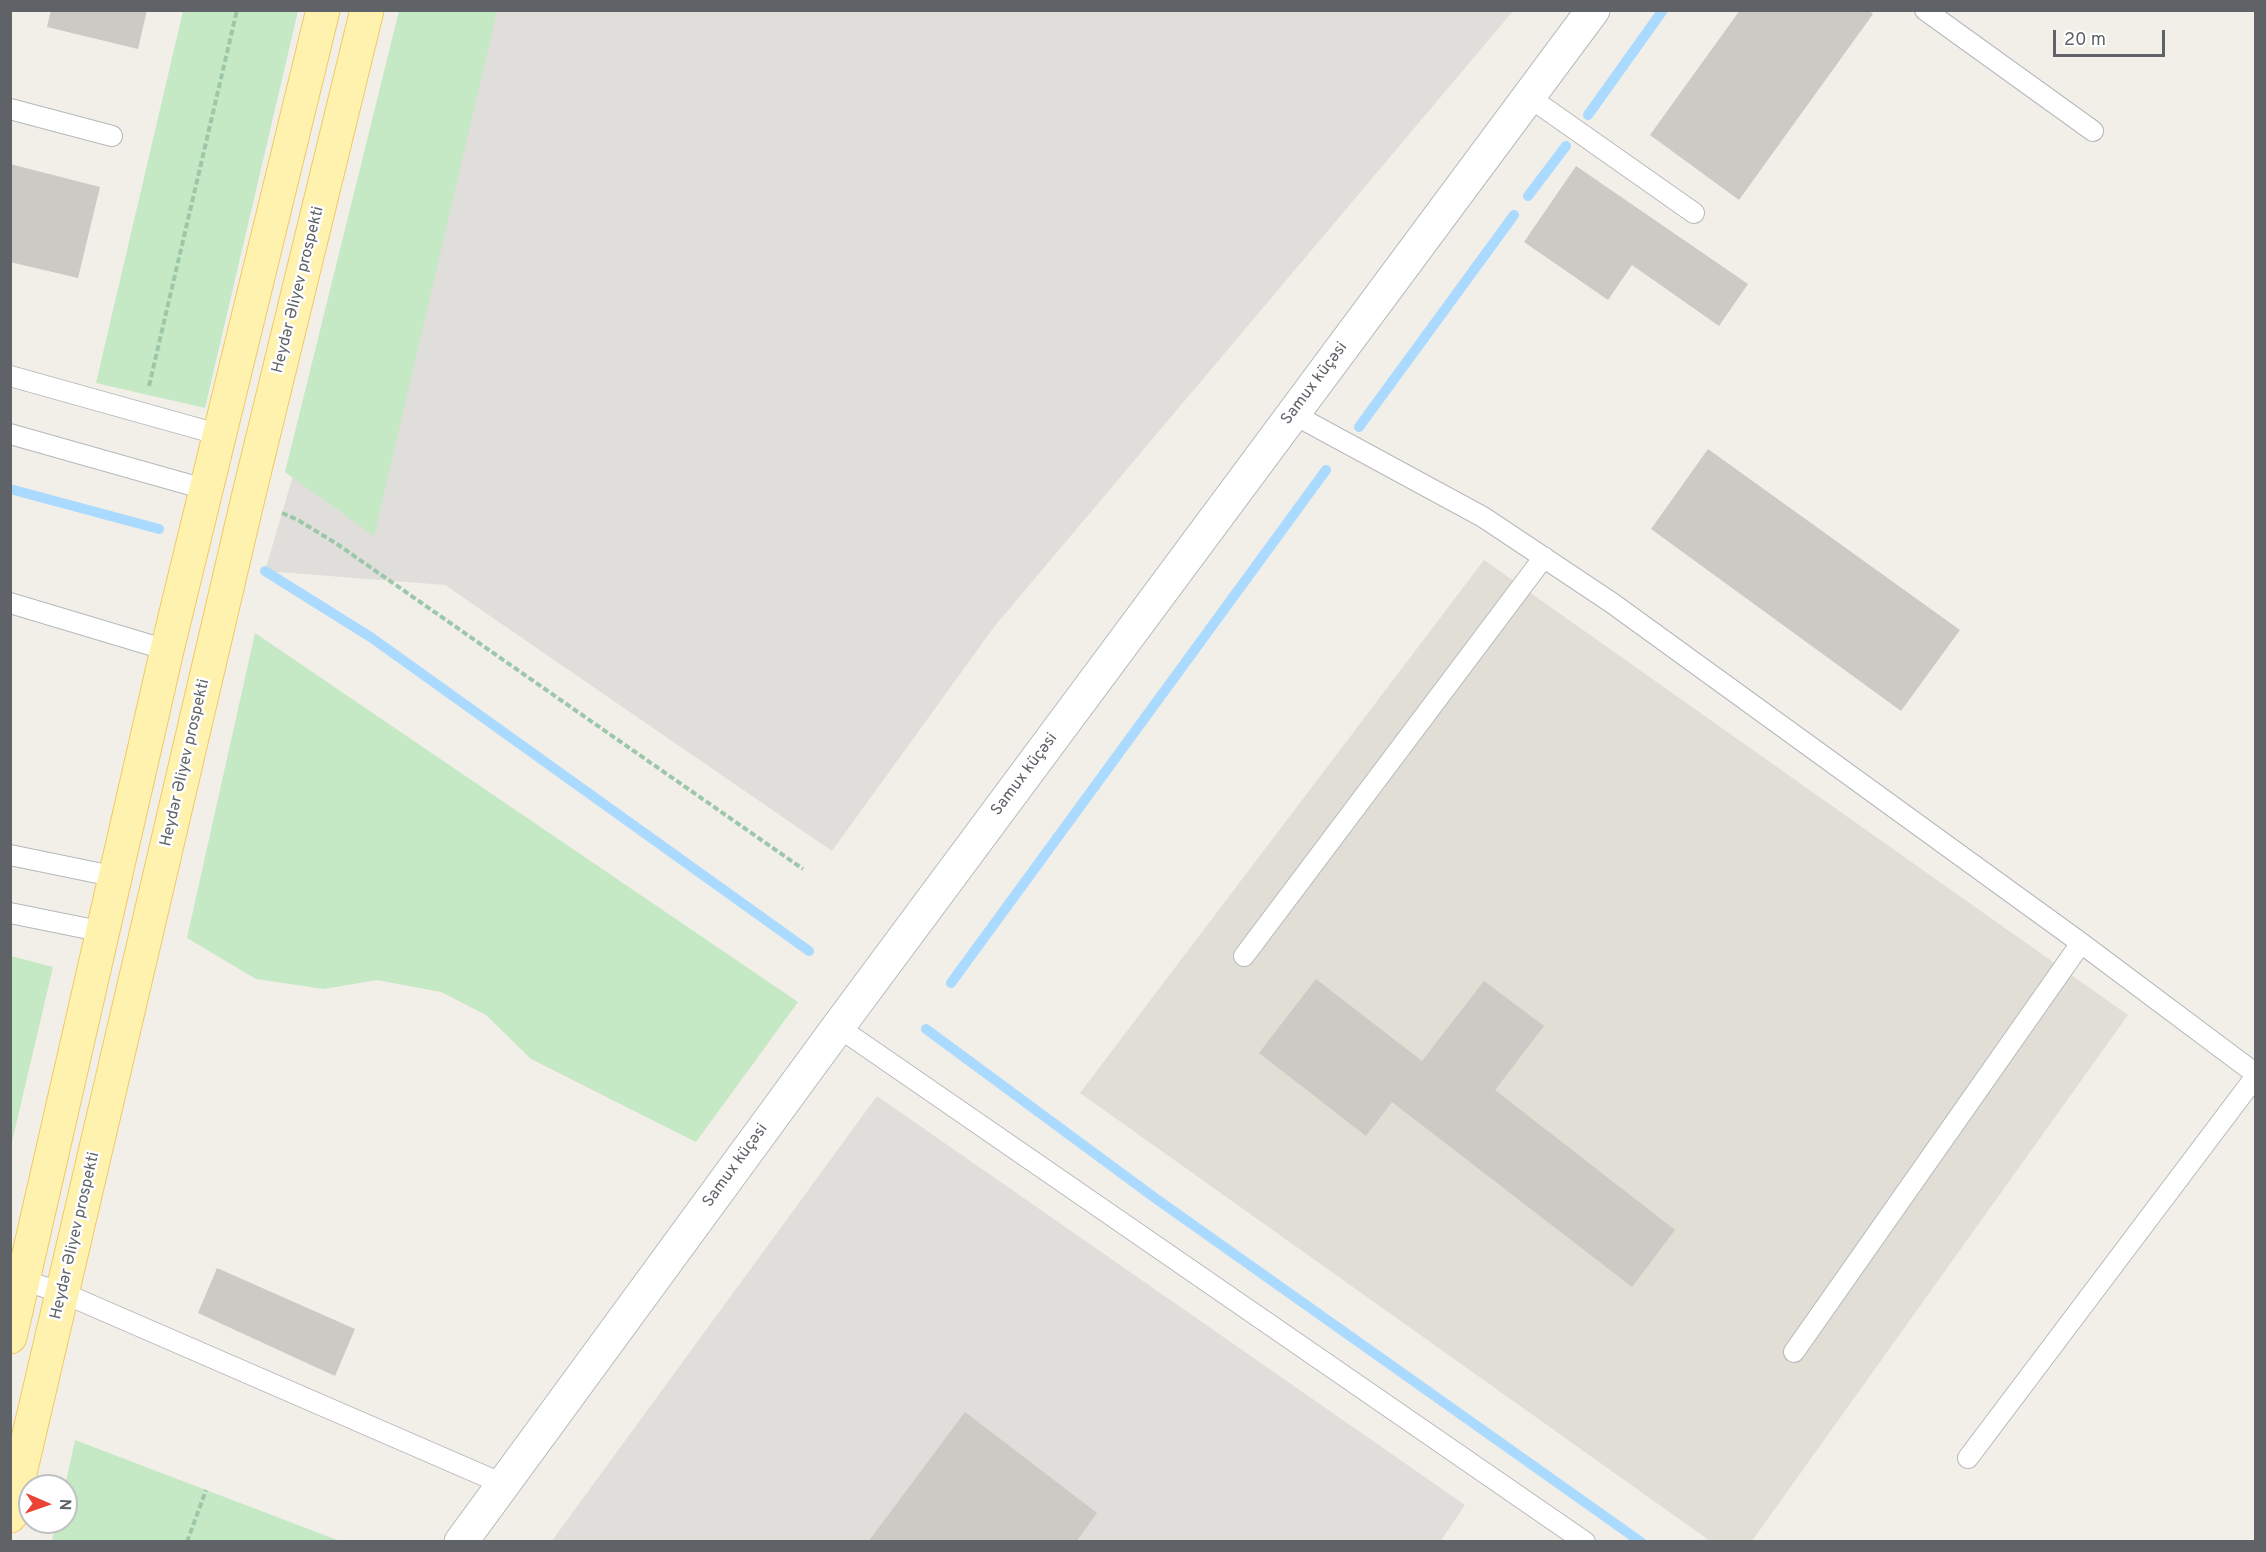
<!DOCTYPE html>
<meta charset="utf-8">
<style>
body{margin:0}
#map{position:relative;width:2266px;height:1552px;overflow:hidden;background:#f1efe8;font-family:Overpass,sans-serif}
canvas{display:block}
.frame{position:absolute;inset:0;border:12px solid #5f6368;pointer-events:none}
.north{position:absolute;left:18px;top:1474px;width:60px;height:60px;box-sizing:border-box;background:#fff;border:2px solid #bfc1c3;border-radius:50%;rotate:92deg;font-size:16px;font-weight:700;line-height:24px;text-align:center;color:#5f6368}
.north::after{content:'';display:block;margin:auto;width:21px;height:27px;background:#ea4335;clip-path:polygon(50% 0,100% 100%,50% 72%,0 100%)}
.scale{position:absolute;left:2053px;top:30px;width:112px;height:27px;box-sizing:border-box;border:3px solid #5f6368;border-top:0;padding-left:8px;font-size:18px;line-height:21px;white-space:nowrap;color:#5f6368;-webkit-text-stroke:4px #fff;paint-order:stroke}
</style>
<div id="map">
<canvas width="2266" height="1552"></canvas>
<div class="frame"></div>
<div class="north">N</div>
<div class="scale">20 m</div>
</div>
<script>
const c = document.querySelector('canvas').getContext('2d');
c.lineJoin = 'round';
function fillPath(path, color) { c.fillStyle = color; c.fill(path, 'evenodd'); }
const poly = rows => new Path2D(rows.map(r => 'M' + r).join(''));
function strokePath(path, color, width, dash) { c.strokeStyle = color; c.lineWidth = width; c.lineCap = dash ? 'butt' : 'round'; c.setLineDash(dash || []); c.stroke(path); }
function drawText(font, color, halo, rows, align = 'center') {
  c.font = font + ' Overpass,sans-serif'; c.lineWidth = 5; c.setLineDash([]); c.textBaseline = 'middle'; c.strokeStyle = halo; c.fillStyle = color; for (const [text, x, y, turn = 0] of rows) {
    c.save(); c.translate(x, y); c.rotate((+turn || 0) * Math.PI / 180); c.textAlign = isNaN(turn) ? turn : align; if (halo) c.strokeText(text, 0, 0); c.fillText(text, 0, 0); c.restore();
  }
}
const industrial = poly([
 [429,11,1513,11,994,627,832,851,445,585,265,571],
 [877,1096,1465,1505,1440,1542,551,1542]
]);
const education = poly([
 [1484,560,2128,1015,1752,1541,1710,1541,1080,1093]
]);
const green = poly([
 [183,11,298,11,205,408,96,383],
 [399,11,497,11,374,536,285,472],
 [255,633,798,1002,696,1142,531,1059,486,1015,441,992,377,980,324,989,256,979,187,938],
 [11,956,53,967,11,1146,10,956],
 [75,1440,206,1490,340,1541,52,1541,56,1522,66,1522,65,1486]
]);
const stream = poly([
 [1588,115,1663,10],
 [1528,196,1566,146],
 [1359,427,1514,215],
 [10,489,159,529],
 [265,571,372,638,809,951],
 [951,983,1326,470],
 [926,1029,1155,1198,1641,1542]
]);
const building = poly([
 [51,10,147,10,138,49,47,27],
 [1740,10,1868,10,1873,14,1739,200,1650,135],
 [10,164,100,187,78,278,10,262],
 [1576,166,1748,284,1719,326,1632,265,1608,300,1524,242],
 [1708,449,1960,630,1901,711,1651,529],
 [1316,979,1422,1061,1484,981,1544,1026,1495,1090,1675,1230,1632,1287,1392,1102,1366,1136,1259,1053],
 [217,1268,355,1329,335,1376,198,1313],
 [965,1412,1097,1513,1076,1542,868,1542]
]);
const path = poly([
 [149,386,237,10],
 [282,513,298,520,337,544,803,869],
 [187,1542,206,1490]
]);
const service = poly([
 [1925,10,2093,131],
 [1529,97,1694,213],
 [10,109,112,136],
 [10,376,221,435],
 [1293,414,1483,517,1612,603,2081,943,2256,1074],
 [10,434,208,490],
 [10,603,167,650],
 [10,855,117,877],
 [10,913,104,932],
 [1244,956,1544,557],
 [838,1027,1585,1542],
 [13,1277,63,1293,503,1484],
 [1794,1352,2081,943],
 [1968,1458,2256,1076]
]);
const secondary = poly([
 [461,1542,838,1027,1593,10]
]);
const primary = poly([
 [10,1337,167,650,323,10],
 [10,1516,248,498,367,10]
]);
const streetNames = [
 ["Heydər Əliyev prospekti",299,290,-76],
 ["Samux küçəsi",1315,384,-53],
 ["Heydər Əliyev prospekti",186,763,-77],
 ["Samux küçəsi",1025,775,-53],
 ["Samux küçəsi",736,1166,-54],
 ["Heydər Əliyev prospekti",76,1236,-77]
];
fillPath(industrial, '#e0deda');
fillPath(education, '#e1ded6');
fillPath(green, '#c5e8c5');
strokePath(stream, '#aadaff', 10);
fillPath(building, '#cccac5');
strokePath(service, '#b5b8bc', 22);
strokePath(secondary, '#b6babf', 35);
strokePath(primary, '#f2c960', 35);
strokePath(path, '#9cc7a9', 4, [6, 3]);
strokePath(service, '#fff', 20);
strokePath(secondary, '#fff', 33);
strokePath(primary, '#fff2af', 33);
drawText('16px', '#5f6368', '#fff', streetNames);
</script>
